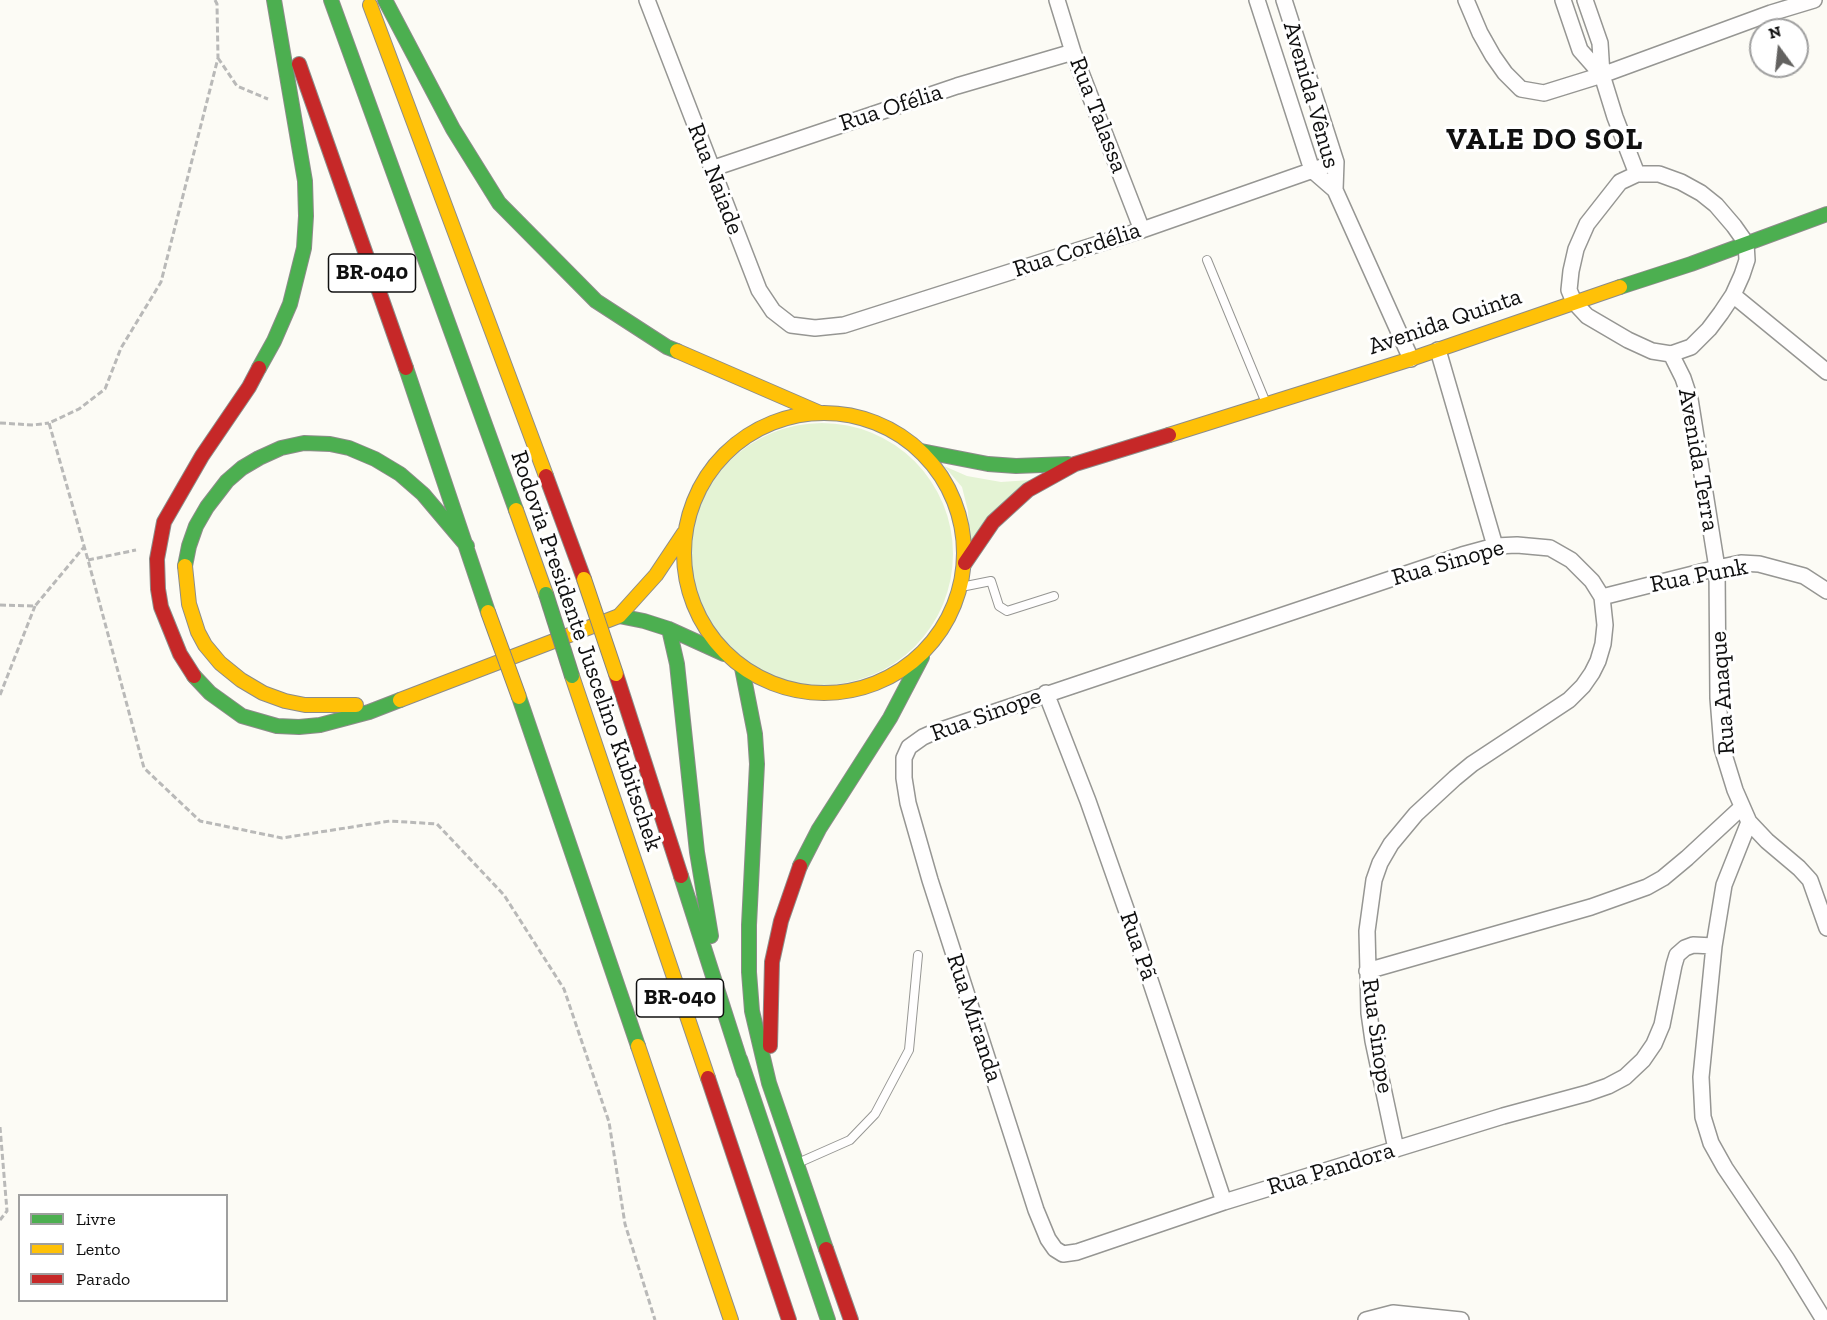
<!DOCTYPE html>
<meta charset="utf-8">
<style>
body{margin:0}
#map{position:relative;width:1827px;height:1320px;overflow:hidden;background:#fcfbf5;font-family:"Zilla Slab",serif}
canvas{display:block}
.legend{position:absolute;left:18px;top:1194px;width:210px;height:108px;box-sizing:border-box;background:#fff;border:2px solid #9f9f9f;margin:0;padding:8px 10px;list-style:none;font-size:18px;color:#101010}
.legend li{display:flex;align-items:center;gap:12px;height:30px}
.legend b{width:30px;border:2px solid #9f9f9f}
.north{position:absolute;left:1749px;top:18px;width:60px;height:60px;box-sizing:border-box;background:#fff;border:2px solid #9f9f9f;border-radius:50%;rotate:345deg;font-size:16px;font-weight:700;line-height:24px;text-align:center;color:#101010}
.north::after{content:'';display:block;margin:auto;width:21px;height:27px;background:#636260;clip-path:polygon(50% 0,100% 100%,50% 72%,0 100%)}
</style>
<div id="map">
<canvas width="1827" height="1320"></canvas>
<ul class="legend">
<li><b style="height:8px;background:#4caf50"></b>Livre</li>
<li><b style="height:8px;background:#ffc107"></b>Lento</li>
<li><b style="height:8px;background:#c62828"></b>Parado</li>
</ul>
<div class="north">N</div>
</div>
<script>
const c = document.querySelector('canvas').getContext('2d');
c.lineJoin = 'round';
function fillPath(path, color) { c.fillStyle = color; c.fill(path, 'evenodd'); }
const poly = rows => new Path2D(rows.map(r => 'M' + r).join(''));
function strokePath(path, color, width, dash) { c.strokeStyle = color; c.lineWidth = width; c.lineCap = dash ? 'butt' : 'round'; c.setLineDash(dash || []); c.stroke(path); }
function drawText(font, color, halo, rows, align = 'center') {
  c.font = font + ' "Zilla Slab",serif'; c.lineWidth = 6; c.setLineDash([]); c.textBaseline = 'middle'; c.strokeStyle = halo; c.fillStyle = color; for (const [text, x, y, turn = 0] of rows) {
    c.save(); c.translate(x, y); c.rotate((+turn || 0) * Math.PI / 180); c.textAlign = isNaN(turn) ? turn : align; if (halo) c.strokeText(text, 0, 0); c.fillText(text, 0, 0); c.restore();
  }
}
const green = poly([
 '691 554a131 131 0 1 1 262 0a131 131 0 1 1-262 0Z',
 [944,466,967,476,1001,482,1030,480,969,543,968,511,962,487]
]);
const path = poly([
 [215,0,217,4,218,58,161,282,121,348,105,389,79,409,49,423,88,560,144,768,200,821,282,838,390,821,437,824,504,895,564,989,609,1122,625,1224,655,1320],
 [218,58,237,86,268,99],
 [0,423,33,425,49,423],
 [88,560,136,550],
 [0,605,35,606,84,547],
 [0,695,35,606],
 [0,1127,7,1211,0,1220]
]);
const lane = poly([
 [1207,260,1266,403],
 [961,587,991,581,999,606,1007,611,1054,596],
 [798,1163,850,1140,875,1114,909,1050,918,955]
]);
const street = poly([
 [647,0,759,290,773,311,791,325,815,328,844,325,1142,230,1336,162],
 [1057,0,1073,52,1142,230],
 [1257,0,1312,170,1335,190,1411,359],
 [1284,0,1336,162,1335,190],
 [1466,0,1480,33,1493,56,1505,73,1521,89,1544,93,1602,75],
 [1563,0,1580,50,1602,75],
 [1585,0,1600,43,1602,75],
 [711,169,957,86,1073,52],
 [1637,174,1659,174,1681,182,1701,193,1716,205,1734,226,1746,243,1747,260,1742,275,1733,295,1721,313,1709,329,1691,347,1671,354,1652,351,1628,340,1587,316,1574,302,1569,290,1571,271,1576,249,1587,224,1620,182,1637,174],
 [1637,174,1615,117,1602,75,1771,13,1814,0],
 [1733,295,1827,372],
 [1438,350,1495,546],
 [1671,354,1683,378,1690,399,1717,568,1718,698,1722,748,1735,790,1749,822,1767,841,1799,868,1810,880,1827,928],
 [1602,597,1717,568,1741,563,1759,564,1804,576,1827,591],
 [1046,693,1088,801,1133,929,1224,1202],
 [1749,822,1724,885,1714,946,1701,1077,1703,1117,1711,1143,1725,1168,1786,1258,1824,1320],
 [1367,971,1591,907,1647,887,1663,878,1687,858,1742,807],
 [1396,1149,1373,1041,1369,1013,1367,931,1374,880,1380,863,1391,844,1416,814,1455,778,1472,764,1569,700,1583,686,1592,673,1598,661,1603,644,1605,625,1602,597,1592,581,1571,560,1550,548,1517,545,1495,546,1462,555,932,733,923,737,909,747,904,758,904,778,908,803,930,880,1036,1210,1048,1239,1055,1249,1063,1254,1077,1252,1224,1202,1396,1149,1503,1116,1588,1093,1608,1086,1625,1077,1643,1060,1654,1044,1662,1025,1674,965,1677,955,1685,948,1693,945,1714,946],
 [1366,1320,1393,1313,1461,1320]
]);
const fast = poly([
 [331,0,516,510],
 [385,0,453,129,499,203,596,301,667,347,677,351],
 [1620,287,1691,264,1827,214],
 [259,368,274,341,290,304,304,248,306,216,305,181,274,0],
 [406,368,488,612],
 [921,451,988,464,1016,466,1068,464],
 [185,566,189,546,196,526,207,507,227,481,242,468,259,458,281,448,304,443,330,444,349,448,375,459,400,474,423,494,467,546],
 [619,616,644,621,669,629,724,654],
 [669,629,677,664,697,852,711,936],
 [742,668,755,734,757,764,749,925,749,972,752,1011,769,1083,826,1249],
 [194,676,210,693,242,716,277,726,299,727,320,725,369,712,400,700],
 [519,697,638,1046],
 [800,866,819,829,890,718,922,657],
 [681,876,744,1073],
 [740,1059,828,1320]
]);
const slow = poly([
 [370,5,546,476],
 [677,351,820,413],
 '684 553a140 140 0 1 1 280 0a140 140 0 1 1-280 0Z',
 [1169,435,1411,359,1620,287],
 [516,510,546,594],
 [185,566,189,604,198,632,205,645,220,663,241,680,263,693,285,701,305,705,356,705],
 [572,676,708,1078],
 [400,700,619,616,656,575,684,533],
 [638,1046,731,1320]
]);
const jam = poly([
 [299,64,406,368],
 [546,476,584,579],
 [965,563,993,522,1028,490,1075,464,1169,435],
 [616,674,681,876],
 [194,676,180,654,161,607,158,589,157,559,164,522,202,456,249,387,259,368],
 [770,1046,772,962,781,921,800,866],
 [708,1078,789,1320],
 [826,1249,851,1320]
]);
const fastBridge = poly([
 [546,594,572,676]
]);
const slowBridge = poly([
 [584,579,616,674],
 [488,612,519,697]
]);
const shields = [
 [372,273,87],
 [680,998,87]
];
const shieldNames = [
 ["BR-040",372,273],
 ["BR-040",680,998]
];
const streetNames = [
 ["Avenida Vênus",1311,95,74],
 ["Rua Ofélia",891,108,-18],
 ["Rua Talassa",1098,115,69],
 ["Rua Naiade",715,179,69],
 ["Rua Cordélia",1077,250,-18],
 ["Avenida Quinta",1445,322,-19],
 ["Avenida Terra",1698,460,80],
 ["Rua Sinope",1448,563,-16],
 ["Rua Punk",1699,576,-11],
 ["Rodovia Presidente Juscelino Kubitschek",586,651,71],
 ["Rua Anaque",1723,693,-94],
 ["Rua Sinope",986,715,-20],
 ["Rua Pã",1138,946,71],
 ["Rua Miranda",974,1018,72],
 ["Rua Sinope",1377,1036,82],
 ["Rua Pandora",1331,1169,-17]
];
const districtNames = [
 ["VALE DO SOL",1545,140]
];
fillPath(green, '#e4f3d4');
strokePath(lane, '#969693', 10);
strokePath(street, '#969693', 18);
strokePath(fast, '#8d8c8a', 16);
strokePath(slow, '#8d8c8a', 16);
strokePath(jam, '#8d8c8a', 16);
strokePath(path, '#b9b9b8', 3, [6, 3]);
strokePath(lane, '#fffefe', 8);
strokePath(street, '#fffefe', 15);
strokePath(fast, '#4caf50', 14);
strokePath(slow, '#ffc107', 14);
strokePath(jam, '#c62828', 14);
strokePath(fastBridge, '#848380', 16, []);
strokePath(slowBridge, '#848380', 16, []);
strokePath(fastBridge, '#4caf50', 14);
strokePath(slowBridge, '#ffc107', 14);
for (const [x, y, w] of shields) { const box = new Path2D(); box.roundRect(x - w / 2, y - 19, w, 38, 4.5); c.fillStyle = '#fff'; c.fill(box); strokePath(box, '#101010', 1.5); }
drawText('bold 22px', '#101010', null, shieldNames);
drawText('24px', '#101010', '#fff', streetNames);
c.letterSpacing = '1.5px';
drawText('bold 30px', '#101010', '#fff', districtNames);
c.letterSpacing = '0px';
</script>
